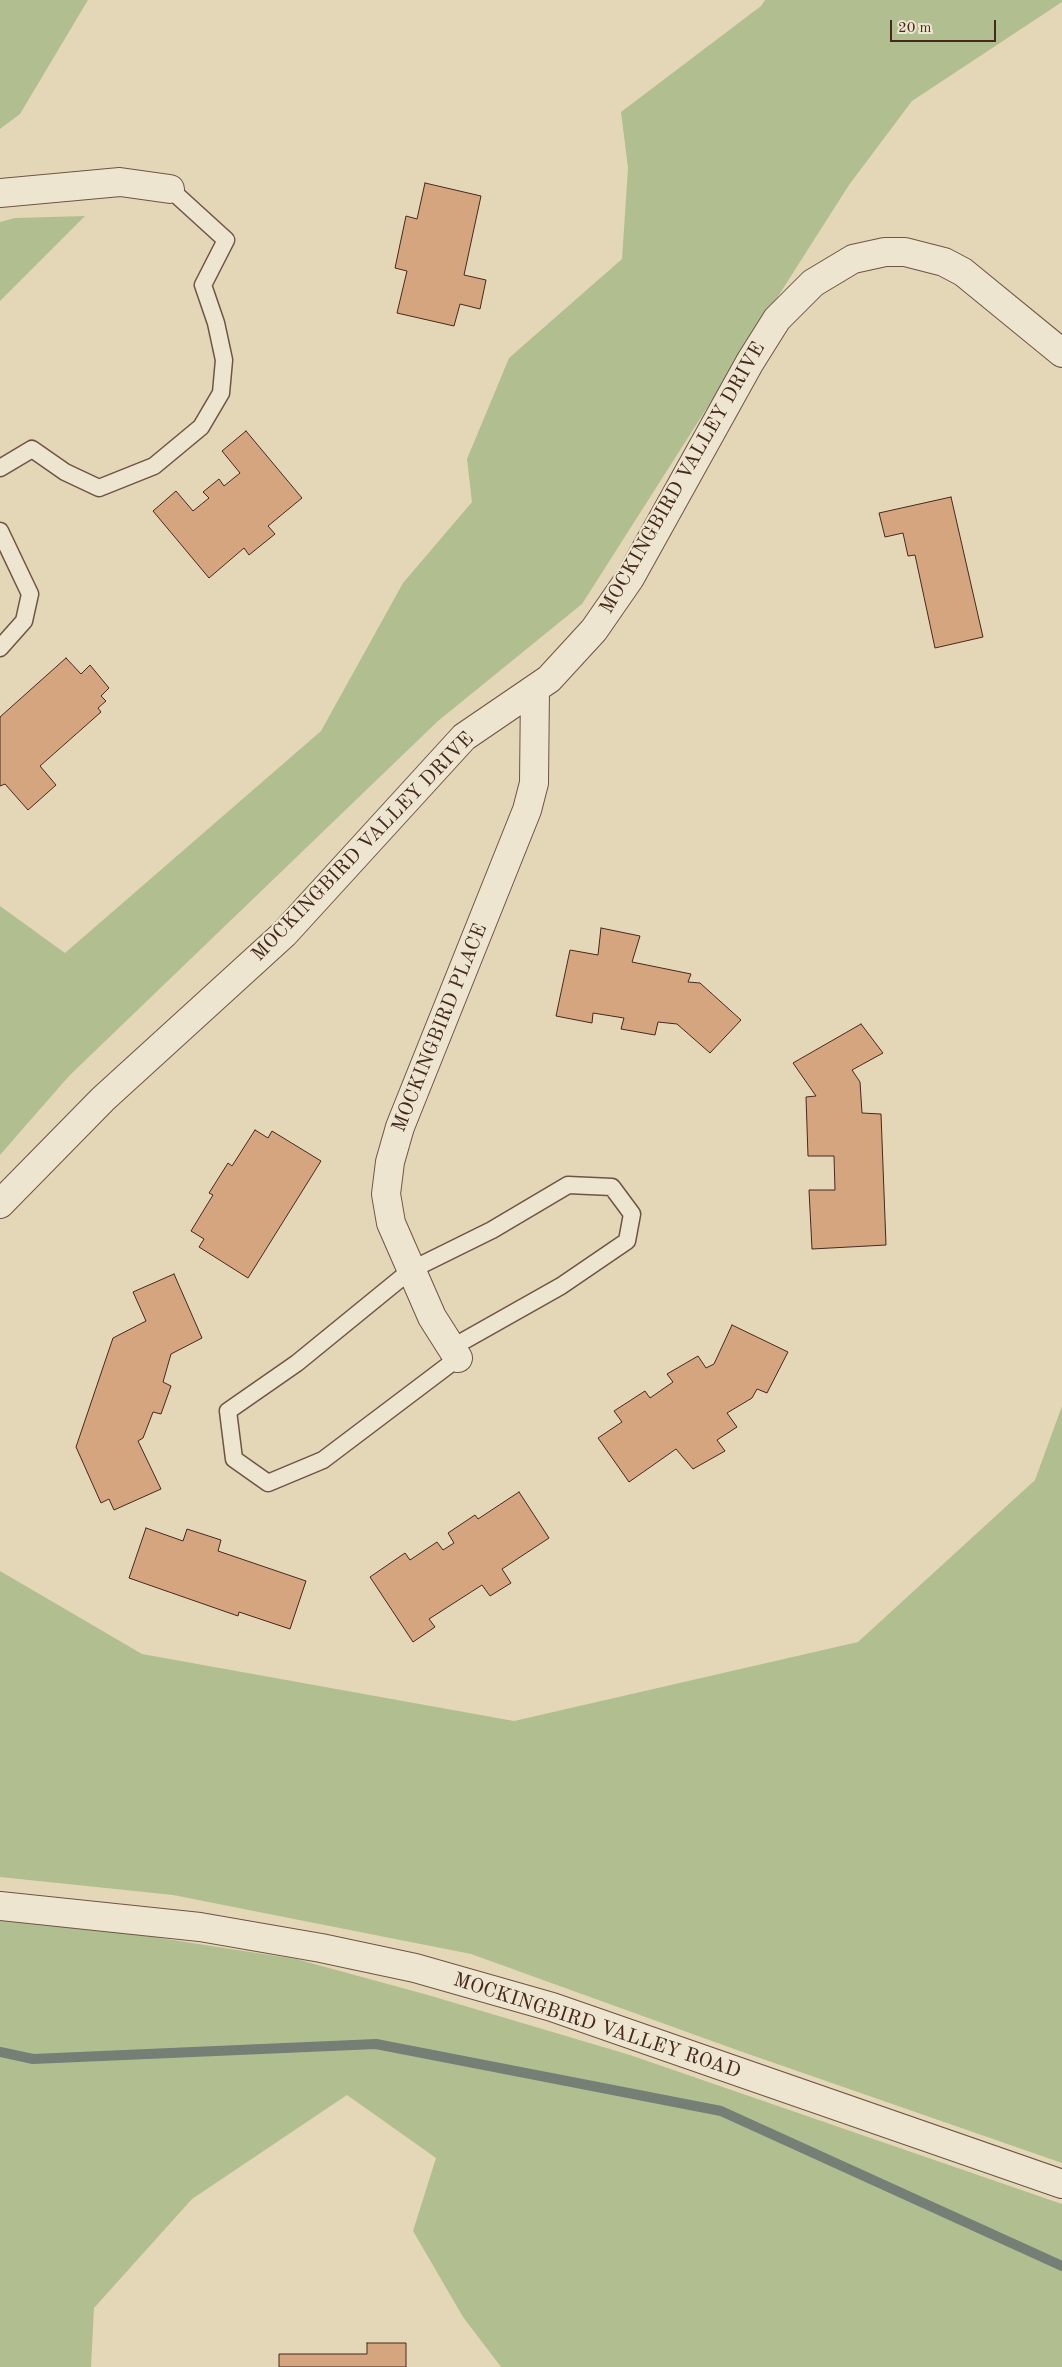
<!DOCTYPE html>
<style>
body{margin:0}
#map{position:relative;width:1062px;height:2367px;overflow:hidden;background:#e4d7b7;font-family:"Old Standard TT",serif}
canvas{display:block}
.scale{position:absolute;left:890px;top:20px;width:106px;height:22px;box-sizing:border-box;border:2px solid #46281d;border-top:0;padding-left:6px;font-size:15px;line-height:18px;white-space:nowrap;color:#46281d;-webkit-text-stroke:4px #ede5d0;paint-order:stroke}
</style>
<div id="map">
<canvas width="1062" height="2367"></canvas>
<div class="scale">20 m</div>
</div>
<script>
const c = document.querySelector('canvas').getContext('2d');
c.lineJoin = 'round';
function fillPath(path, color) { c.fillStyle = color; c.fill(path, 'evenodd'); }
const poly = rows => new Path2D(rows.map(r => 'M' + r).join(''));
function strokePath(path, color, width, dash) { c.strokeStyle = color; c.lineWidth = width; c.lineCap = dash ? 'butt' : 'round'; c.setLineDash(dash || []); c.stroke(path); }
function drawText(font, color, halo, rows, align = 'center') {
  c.font = font + ' "Old Standard TT",serif'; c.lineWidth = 4.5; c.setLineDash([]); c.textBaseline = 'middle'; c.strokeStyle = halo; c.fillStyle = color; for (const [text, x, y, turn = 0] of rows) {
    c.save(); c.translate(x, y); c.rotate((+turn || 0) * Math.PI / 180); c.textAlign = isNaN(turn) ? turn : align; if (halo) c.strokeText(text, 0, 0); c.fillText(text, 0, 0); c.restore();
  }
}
const green = poly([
 [0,0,88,0,20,114,0,129],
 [765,0,1062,0,1062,2,912,101,849,185,582,604,438,721,69,1076,0,1155,0,906,65,953,321,731,403,583,472,502,467,459,509,358,622,259,628,168,621,112,761,6],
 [85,216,0,301,0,222,15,218],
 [1062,1406,1062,2163,734,2049,471,1954,173,1895,0,1877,0,1571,142,1654,514,1721,858,1642,1035,1480],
 [0,1918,88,1927,296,1959,428,1995,630,2055,1062,2204,1062,2367,501,2367,463,2317,413,2231,436,2158,347,2095,192,2199,94,2308,91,2367,0,2367]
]);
const stream = poly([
 [0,2052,33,2059,376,2044,721,2111,1062,2266]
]);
const building = poly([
 [425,183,481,196,464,275,486,280,480,309,460,304,454,326,397,313,407,271,395,268,406,216,417,219,425,183],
 [246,431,302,498,268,526,275,534,249,555,244,548,209,578,153,511,176,491,193,511,209,498,203,492,219,479,224,486,240,473,222,451,246,431],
 [951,497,983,637,935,648,915,555,908,556,903,533,885,537,879,513,951,497],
 [66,658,81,674,90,665,109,688,101,696,106,701,98,708,101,712,40,766,56,785,28,810,5,784,0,786,0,717,66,658],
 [601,928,640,936,632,962,691,974,688,982,700,983,741,1020,710,1053,677,1024,658,1022,655,1035,621,1029,624,1018,593,1013,592,1023,556,1016,570,950,598,955,601,928],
 [861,1024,883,1053,852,1070,860,1082,862,1113,881,1114,886,1245,812,1249,809,1190,835,1190,834,1156,808,1156,806,1097,816,1096,793,1063,861,1024],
 [255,1130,268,1138,272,1131,321,1161,248,1278,199,1247,204,1239,191,1231,213,1195,209,1193,228,1163,232,1166,255,1130],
 [174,1274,202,1338,171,1354,163,1382,171,1386,161,1414,153,1412,143,1438,138,1441,161,1489,114,1510,109,1499,101,1503,76,1447,113,1338,146,1321,133,1292,174,1274],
 [732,1325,788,1352,767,1393,757,1389,752,1398,727,1413,737,1427,717,1440,725,1451,693,1469,676,1449,629,1482,598,1438,622,1422,614,1411,645,1391,650,1398,673,1382,667,1374,698,1356,706,1368,714,1364,732,1325],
 [519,1492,549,1538,502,1569,511,1583,490,1596,482,1585,429,1619,435,1627,413,1642,370,1577,405,1553,410,1560,437,1542,443,1550,454,1543,448,1533,475,1515,478,1519,519,1492],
 [146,1528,183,1541,187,1529,221,1540,218,1551,306,1581,290,1629,239,1612,238,1616,129,1578,146,1528],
 [367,2343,406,2343,406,2367,279,2367,279,2354,367,2354,367,2343]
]);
const service = poly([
 [0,468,32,449,65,472,99,488,154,466,201,427,221,393,224,360,216,323,203,285,226,240,170,189],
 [0,531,30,594,24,621,0,648],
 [451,1348,561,1286,627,1241,632,1214,612,1187,568,1185,492,1230,411,1270,297,1363,228,1411,234,1459,268,1483,323,1460,458,1358]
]);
const minor = poly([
 [0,193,120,182,170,189],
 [0,1204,103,1099,284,934,464,737,549,679,594,630,630,578,750,362,777,319,813,283,853,259,885,252,905,252,944,262,963,272,1062,353],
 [458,1358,432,1317,391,1223,386,1194,390,1162,400,1127,527,810,534,783,535,689],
 [0,1906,200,1927,321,1948,415,1968,552,2007,1062,2184]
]);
const streetNames = [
 ["MOCKINGBIRD VALLEY DRIVE",683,478,-60],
 ["MOCKINGBIRD VALLEY DRIVE",363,847,-46],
 ["MOCKINGBIRD PLACE",440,1028,-68],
 ["MOCKINGBIRD VALLEY ROAD",597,2026,18]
];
fillPath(green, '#b1bf90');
strokePath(stream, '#757f76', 10);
fillPath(building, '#d5a57f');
strokePath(building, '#46281d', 1);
strokePath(service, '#6e5444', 19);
strokePath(minor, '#6e5444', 30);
strokePath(service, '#ede5d0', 16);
strokePath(minor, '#ede5d0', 28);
drawText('20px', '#46281d', '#ede5d0', streetNames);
</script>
